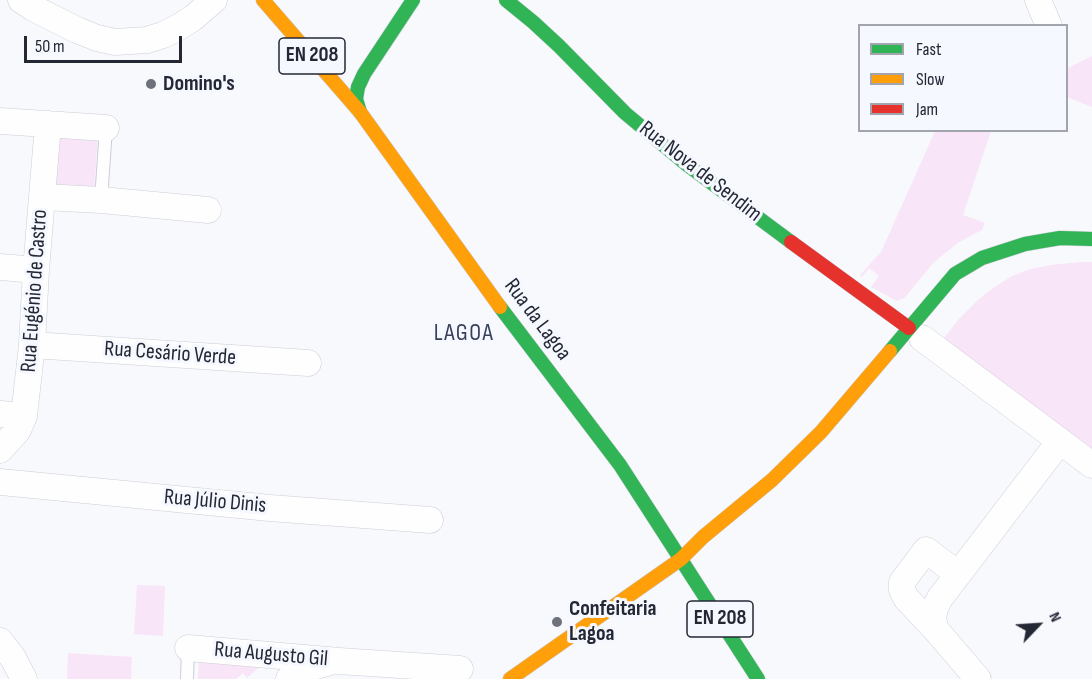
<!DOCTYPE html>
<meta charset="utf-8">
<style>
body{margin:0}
#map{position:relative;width:1092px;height:679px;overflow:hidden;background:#f8f9fd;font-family:"Sofia Sans Condensed",sans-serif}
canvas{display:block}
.legend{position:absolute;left:858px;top:24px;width:210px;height:108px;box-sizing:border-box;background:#f6f8ff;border:2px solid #a2a5ae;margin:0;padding:8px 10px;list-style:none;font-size:18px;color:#242834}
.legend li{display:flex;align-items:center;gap:12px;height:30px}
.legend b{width:30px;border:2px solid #a2a5ae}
.north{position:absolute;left:1008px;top:595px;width:60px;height:60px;-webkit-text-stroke:4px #f6f8ff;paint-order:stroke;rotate:65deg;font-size:16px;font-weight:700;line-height:24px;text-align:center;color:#242834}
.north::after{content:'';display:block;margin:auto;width:21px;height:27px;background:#242834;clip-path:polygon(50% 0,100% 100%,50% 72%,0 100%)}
.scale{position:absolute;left:24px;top:36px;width:158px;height:27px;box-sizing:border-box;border:3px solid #242834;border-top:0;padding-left:8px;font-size:18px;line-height:21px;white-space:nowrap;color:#242834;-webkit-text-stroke:4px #f6f8ff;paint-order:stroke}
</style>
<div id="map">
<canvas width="1092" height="679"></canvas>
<ul class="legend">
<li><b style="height:8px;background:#30b455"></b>Fast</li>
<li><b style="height:8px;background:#ff9f0a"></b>Slow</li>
<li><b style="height:8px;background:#e5322d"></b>Jam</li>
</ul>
<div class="north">N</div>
<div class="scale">50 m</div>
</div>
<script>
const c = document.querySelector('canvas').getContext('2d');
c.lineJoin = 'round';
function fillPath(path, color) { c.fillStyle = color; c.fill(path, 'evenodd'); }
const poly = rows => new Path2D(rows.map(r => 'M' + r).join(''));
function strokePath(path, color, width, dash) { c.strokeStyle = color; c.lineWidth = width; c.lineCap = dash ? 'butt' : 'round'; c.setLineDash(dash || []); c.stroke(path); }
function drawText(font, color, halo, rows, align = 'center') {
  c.font = font + ' "Sofia Sans Condensed",sans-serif'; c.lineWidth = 6; c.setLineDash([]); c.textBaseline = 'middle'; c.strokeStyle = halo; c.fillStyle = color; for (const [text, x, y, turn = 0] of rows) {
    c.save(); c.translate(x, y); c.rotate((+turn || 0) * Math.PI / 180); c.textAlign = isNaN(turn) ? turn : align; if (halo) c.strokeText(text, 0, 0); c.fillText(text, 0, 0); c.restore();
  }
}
const green = poly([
 [1092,56,1092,107,1067,97,1066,69],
 [935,131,991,131,963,215,985,223,982,230,959,242,933,263,907,295,904,298,897,301,871,287,879,276,869,268,862,277,860,275,881,252],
 [56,133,98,136,94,191,52,188],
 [1081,262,1092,262,1092,451,944,338,958,320,979,299,993,288,1012,276,1030,269,1051,265],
 [137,585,165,586,163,636,134,634],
 [68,653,132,657,131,679,67,679],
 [199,659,263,664,247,678,243,673,236,679,198,679]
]);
const lane = poly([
 [101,200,106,128],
 [187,679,188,648]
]);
const street = poly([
 [21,0,33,8,77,30,97,38,115,42,147,40,163,35,179,27,193,18,214,0],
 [1038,0,1049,26],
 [0,121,106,128],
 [43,197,101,200,208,210],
 [0,267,36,270],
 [922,338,1092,465],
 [32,345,308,363],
 [0,414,24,416],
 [0,450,18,430,24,416,32,345,36,270,48,124],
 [0,482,270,508,430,520],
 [936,630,906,598,902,590,902,582,926,550,958,574],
 [0,641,13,658,24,679],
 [188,648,339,661,460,669],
 [289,679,309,668,327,663],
 [978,679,936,630,933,619,935,608,940,598,1060,441]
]);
const fast = poly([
 [506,0,533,22,559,46,625,113,686,164,791,242],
 [360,112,356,99,358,87,364,74,413,0],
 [500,307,620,465,758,679],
 [890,351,955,274,982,258,1025,244,1060,238,1092,239]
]);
const slow = poly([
 [263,0,360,112,500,307],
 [510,679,681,559,703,537,772,480,821,432,890,351]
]);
const jam = poly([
 [791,242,909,328]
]);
const markers = [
 [151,84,6,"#6e717a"],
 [557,622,6,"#6e717a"]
];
const shields = [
 [312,56,66],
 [720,619,66]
];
const shieldNames = [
 ["EN 208",312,56],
 ["EN 208",720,619]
];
const poiNames = [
 ["Domino's",163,84],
 ["Confeitaria",569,609],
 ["Lagoa",569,634]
];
const streetNames = [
 ["Rua Nova de Sendim",700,172,38],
 ["Rua Eugénio de Castro",35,291,-86],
 ["Rua da Lagoa",537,320,53],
 ["Rua Cesário Verde",170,354,4],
 ["Rua Júlio Dinis",215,502,5],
 ["Rua Augusto Gil",271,655,5]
];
const neighbourhoodNames = [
 ["LAGOA",464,334]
];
fillPath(green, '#f9e5f8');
strokePath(lane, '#cbced6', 14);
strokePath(street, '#cbced6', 27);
strokePath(fast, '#cbced6', 15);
strokePath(slow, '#cbced6', 15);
strokePath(jam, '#cbced6', 15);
strokePath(lane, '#fefeff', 12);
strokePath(street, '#fefeff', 26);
strokePath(fast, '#30b455', 14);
strokePath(slow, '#ff9f0a', 14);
strokePath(jam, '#e5322d', 14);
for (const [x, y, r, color] of markers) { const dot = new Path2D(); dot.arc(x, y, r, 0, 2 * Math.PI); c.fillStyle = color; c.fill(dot); strokePath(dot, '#f6f8ff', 2); }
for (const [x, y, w] of shields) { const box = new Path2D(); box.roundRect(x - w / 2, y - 18, w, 36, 4.5); c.fillStyle = '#f6f8ff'; c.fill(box); strokePath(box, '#242834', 1.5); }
drawText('bold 21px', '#242834', null, shieldNames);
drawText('bold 22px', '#242834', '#f6f8ff', poiNames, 'left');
drawText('22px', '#242834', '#f6f8ff', streetNames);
c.letterSpacing = '1.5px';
drawText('24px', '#38415a', '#f6f8ff', neighbourhoodNames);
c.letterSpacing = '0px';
</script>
